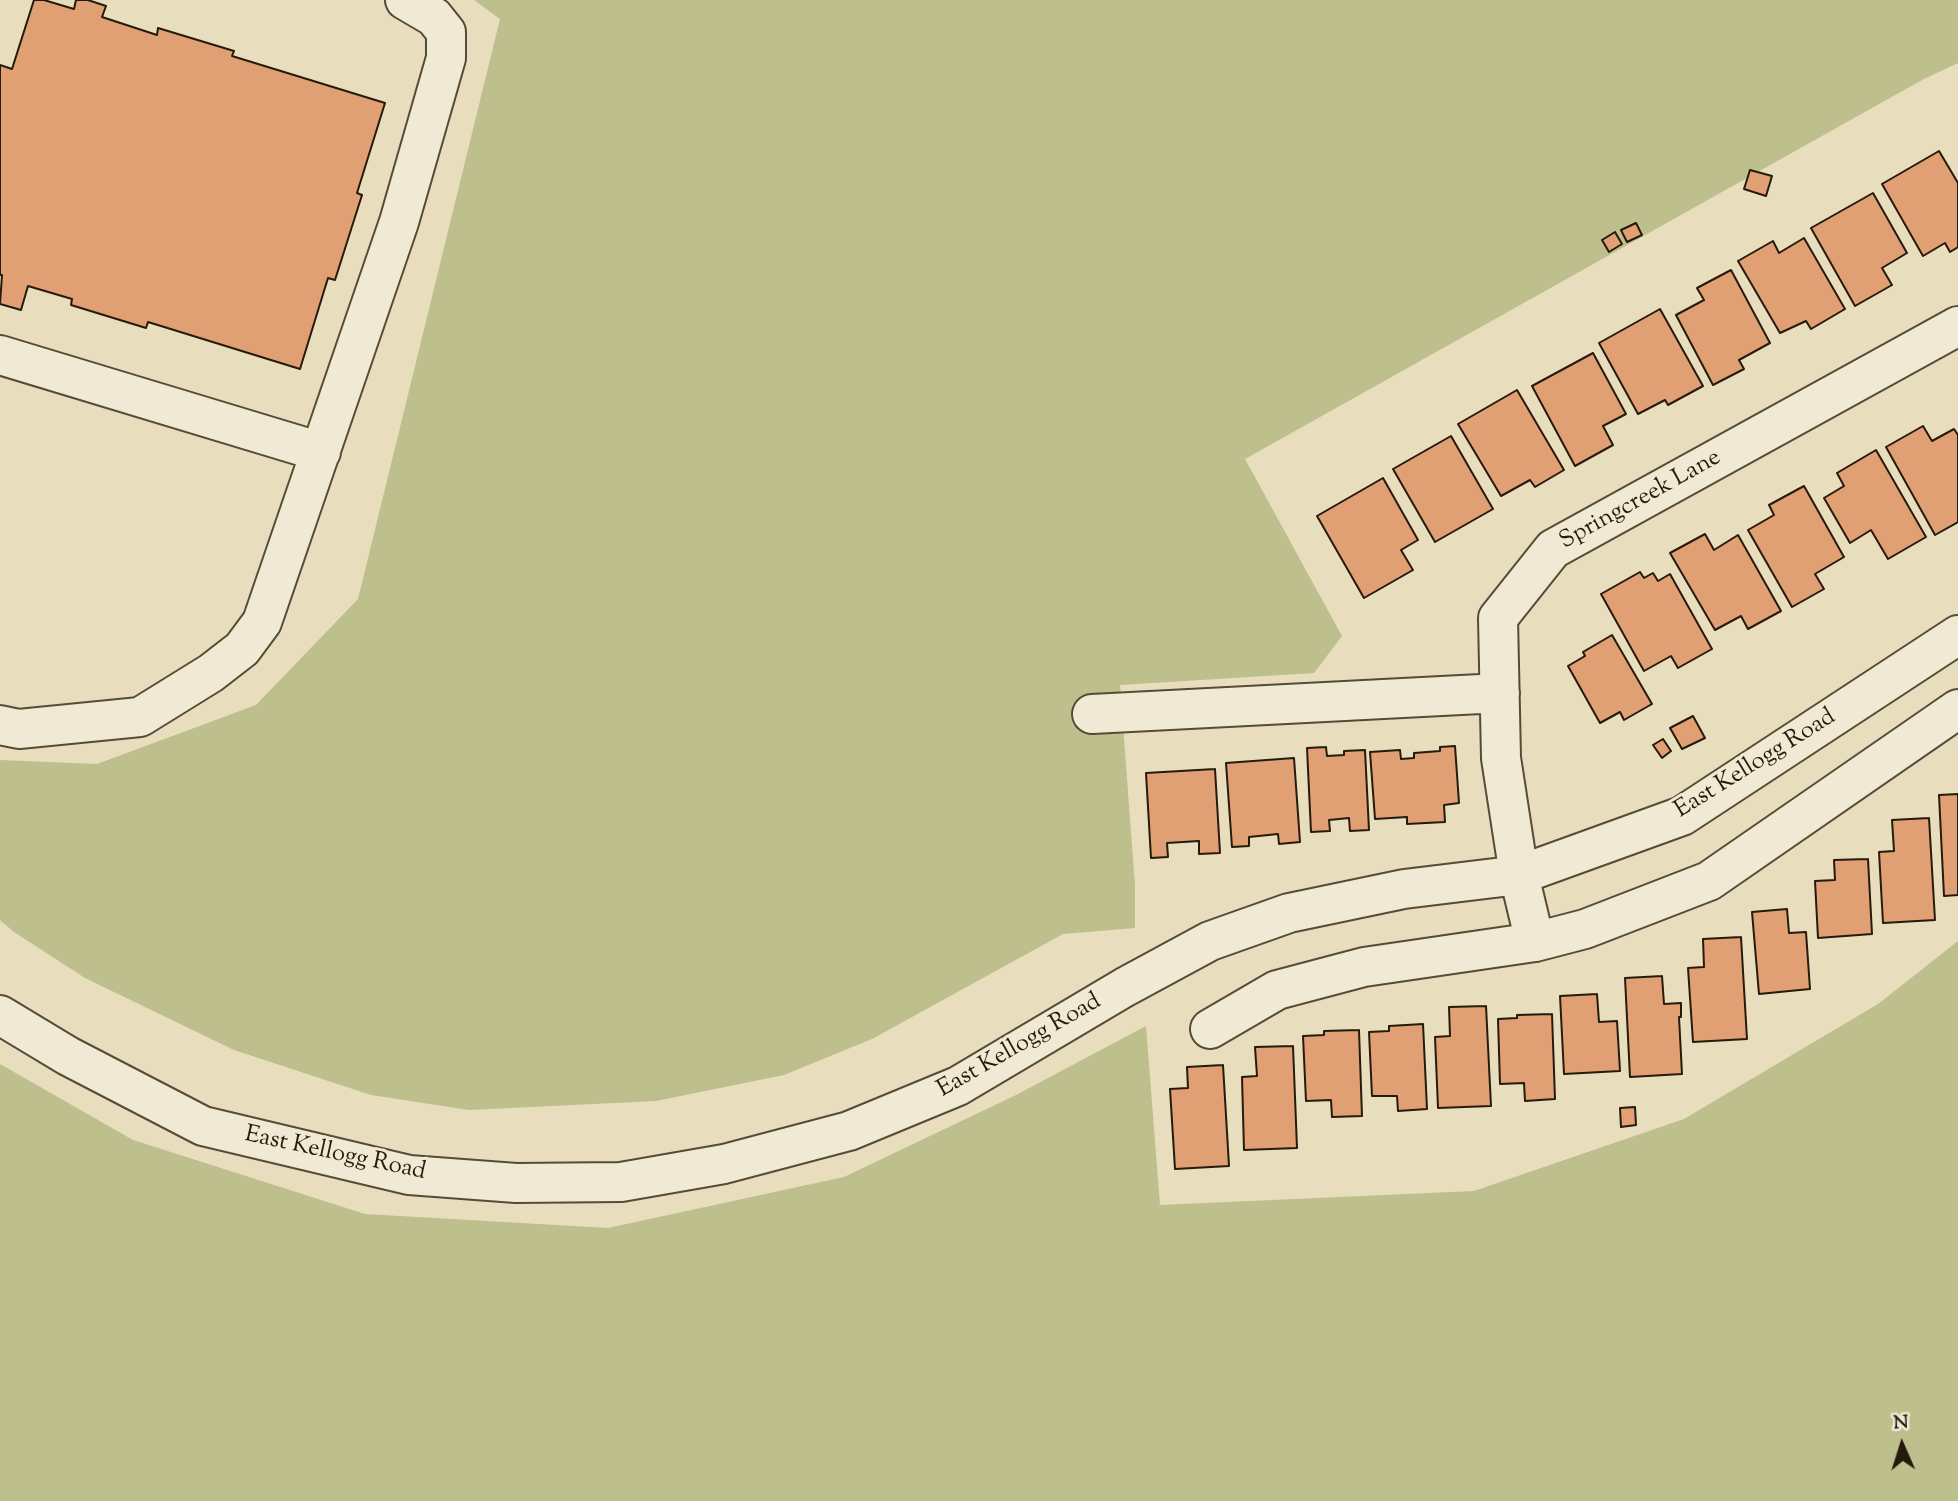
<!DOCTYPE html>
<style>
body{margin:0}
#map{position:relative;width:1958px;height:1501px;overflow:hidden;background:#e8ddbc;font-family:"Sorts Mill Goudy",serif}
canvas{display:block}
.north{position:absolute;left:1867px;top:1410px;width:70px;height:70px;-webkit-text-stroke:5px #f0e9d3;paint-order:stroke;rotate:357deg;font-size:19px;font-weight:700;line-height:28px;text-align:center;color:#261a0c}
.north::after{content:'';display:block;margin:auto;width:24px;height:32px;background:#261a0c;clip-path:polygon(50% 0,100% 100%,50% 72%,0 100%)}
</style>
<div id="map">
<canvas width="1958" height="1501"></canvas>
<div class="north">N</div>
</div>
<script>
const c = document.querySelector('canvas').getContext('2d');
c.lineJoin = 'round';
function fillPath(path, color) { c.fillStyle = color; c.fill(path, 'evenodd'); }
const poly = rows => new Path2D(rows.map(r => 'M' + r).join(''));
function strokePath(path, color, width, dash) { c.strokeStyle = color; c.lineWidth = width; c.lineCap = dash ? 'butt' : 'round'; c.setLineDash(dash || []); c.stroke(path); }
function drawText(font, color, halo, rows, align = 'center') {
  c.font = font + ' "Sorts Mill Goudy",serif'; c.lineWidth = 6; c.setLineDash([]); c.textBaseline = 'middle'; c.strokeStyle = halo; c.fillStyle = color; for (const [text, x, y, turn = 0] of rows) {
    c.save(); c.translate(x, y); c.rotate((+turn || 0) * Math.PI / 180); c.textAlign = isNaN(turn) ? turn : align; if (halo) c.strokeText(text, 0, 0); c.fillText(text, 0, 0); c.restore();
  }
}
const green = poly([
 [474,0,1958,0,1958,63,1922,80,1245,459,1342,636,1314,673,1120,685,1135,886,1135,928,1063,934,872,1039,784,1075,656,1101,469,1110,371,1095,234,1050,85,978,14,932,0,920,0,760,97,764,256,705,358,599,500,19],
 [1958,941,1958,1501,0,1501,0,1064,133,1140,365,1214,608,1228,844,1177,1016,1095,1146,1026,1160,1205,1474,1191,1684,1119,1878,1004]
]);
const building = poly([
 [34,0,44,0,74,9,76,0,88,0,106,6,102,17,157,35,158,28,234,51,232,56,385,103,357,193,362,195,335,280,328,278,300,369,148,322,146,328,71,305,72,299,28,286,21,310,0,304,2,275,0,275,0,65,12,69,34,0],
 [1939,151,1958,183,1958,247,1950,252,1945,243,1923,256,1882,184,1939,151],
 [1750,170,1772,176,1766,196,1744,189,1750,170],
 [1873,193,1907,253,1882,268,1892,285,1855,306,1811,228,1873,193],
 [1636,223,1642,235,1627,242,1621,230,1636,223],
 [1615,232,1622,244,1609,252,1602,240,1615,232],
 [1804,238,1845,309,1811,329,1806,321,1780,333,1738,261,1773,241,1779,253,1804,238],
 [1731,270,1770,343,1739,360,1744,369,1713,385,1676,315,1704,300,1697,288,1731,270],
 [1660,309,1703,386,1668,405,1665,400,1638,414,1599,343,1660,309],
 [1593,353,1626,414,1603,426,1613,445,1575,466,1532,386,1593,353],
 [1517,390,1564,470,1535,487,1530,480,1501,496,1458,424,1517,390],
 [1923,426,1932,441,1954,429,1958,435,1958,522,1935,535,1886,447,1923,426],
 [1451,436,1493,509,1435,542,1393,469,1451,436],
 [1876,450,1926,537,1888,559,1871,530,1850,543,1824,498,1844,486,1837,473,1876,450],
 [1383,478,1418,540,1401,550,1413,570,1364,598,1317,516,1383,478],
 [1804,486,1844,557,1815,574,1824,589,1792,607,1748,530,1774,515,1769,505,1804,486],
 [1705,534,1714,550,1738,535,1781,611,1748,629,1741,616,1715,630,1670,553,1705,534],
 [1640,572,1644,578,1653,573,1658,581,1670,574,1712,649,1678,668,1671,656,1644,671,1601,594,1640,572],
 [1612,635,1652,704,1624,720,1620,712,1600,723,1568,666,1585,656,1583,652,1612,635],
 [1693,716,1705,738,1682,749,1670,728,1693,716],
 [1663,739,1671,751,1662,758,1653,745,1663,739],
 [1455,746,1459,803,1444,805,1445,822,1407,824,1407,817,1375,819,1370,752,1400,750,1401,759,1414,758,1414,753,1440,751,1440,747,1455,746],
 [1326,747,1327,756,1344,755,1344,751,1365,750,1369,830,1350,831,1349,818,1329,820,1330,831,1311,832,1307,748,1326,747],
 [1294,758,1300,842,1279,844,1278,834,1249,837,1249,846,1232,847,1226,763,1294,758],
 [1215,769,1220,853,1199,854,1199,841,1167,843,1168,857,1151,858,1146,773,1215,769],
 [1958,794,1958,895,1944,896,1939,795,1958,794],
 [1929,818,1935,920,1883,923,1879,852,1894,851,1892,820,1929,818],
 [1868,859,1872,934,1818,938,1815,881,1835,880,1834,860,1868,859],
 [1787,909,1789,933,1806,932,1810,989,1759,994,1752,912,1787,909],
 [1741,937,1747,1039,1693,1042,1688,968,1704,967,1703,939,1741,937],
 [1662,976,1664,1004,1681,1003,1681,1017,1679,1017,1682,1074,1630,1077,1625,978,1662,976],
 [1597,994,1599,1022,1617,1021,1620,1071,1564,1074,1560,996,1597,994],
 [1486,1006,1491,1106,1438,1108,1435,1037,1450,1036,1449,1007,1486,1006],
 [1552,1014,1555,1099,1525,1101,1524,1083,1500,1084,1498,1019,1517,1018,1517,1015,1552,1014],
 [1423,1024,1427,1109,1398,1111,1397,1096,1372,1096,1369,1032,1389,1031,1389,1026,1423,1024],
 [1359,1030,1362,1116,1332,1117,1331,1100,1306,1101,1303,1036,1324,1035,1324,1031,1359,1030],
 [1293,1046,1297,1148,1244,1150,1242,1077,1257,1076,1255,1047,1293,1046],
 [1223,1065,1229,1166,1175,1169,1170,1089,1188,1088,1187,1067,1223,1065],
 [1635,1107,1636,1125,1621,1127,1620,1108,1635,1107]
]);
const minor = poly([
 [0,355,321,452],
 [1092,714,1500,693],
 [0,725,19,729,140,717,211,673,242,649,262,622,399,222,446,58,446,32,434,17,405,0],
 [1535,942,1519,875,1501,758,1498,618,1553,549,1958,326],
 [0,1015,68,1056,203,1126,409,1175,516,1183,621,1182,724,1164,849,1131,958,1086,1125,987,1210,941,1289,913,1404,889,1519,875,1682,816,1958,635],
 [1210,1029,1277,990,1364,967,1535,942,1585,929,1709,881,1958,709]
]);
const streetNames = [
 ["Springcreek Lane",1641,501,-29],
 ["East Kellogg Road",1756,765,-32],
 ["East Kellogg Road",1020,1047,-30],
 ["East Kellogg Road",335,1155,12]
];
fillPath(green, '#bdbf8c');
fillPath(building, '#e19f74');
strokePath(building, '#261a0c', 2);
strokePath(minor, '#564b38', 42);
strokePath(minor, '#f0e9d3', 38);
drawText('24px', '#261a0c', '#f0e9d3', streetNames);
</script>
